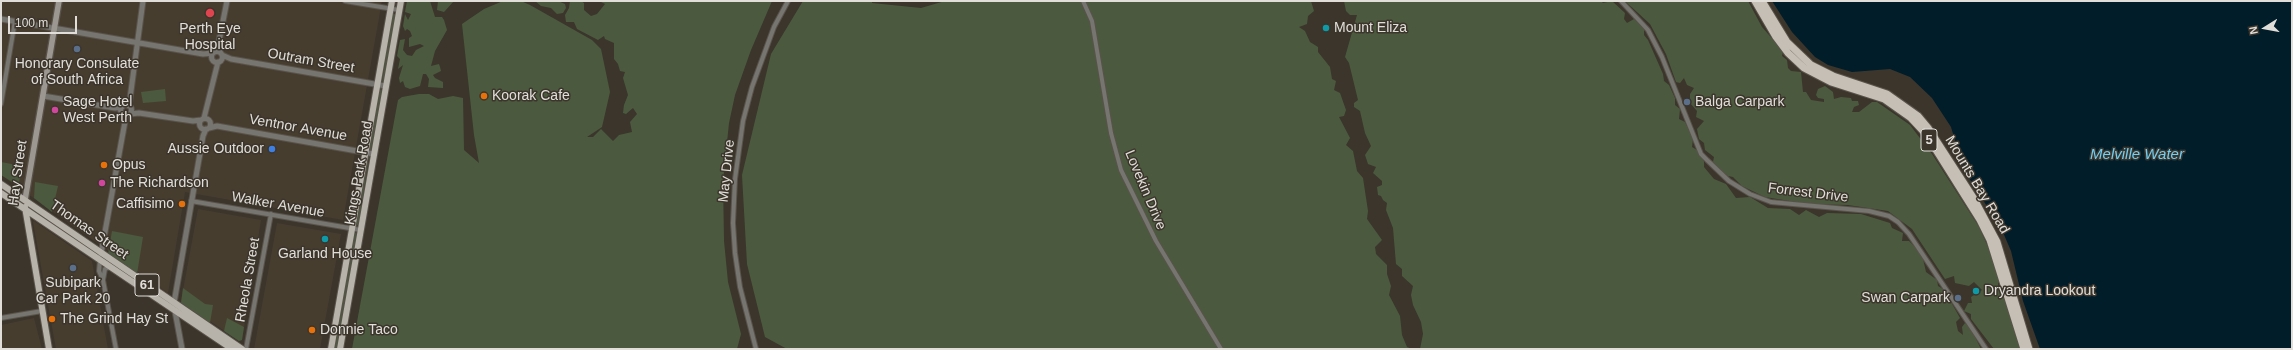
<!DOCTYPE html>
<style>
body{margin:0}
#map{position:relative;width:2293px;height:350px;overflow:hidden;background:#3b352c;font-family:Helvetica,sans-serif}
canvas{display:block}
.frame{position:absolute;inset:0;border:2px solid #e1ddd8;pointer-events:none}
.north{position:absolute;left:2245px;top:8px;width:40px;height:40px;-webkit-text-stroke:3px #3b352c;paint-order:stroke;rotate:259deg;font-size:11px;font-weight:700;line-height:16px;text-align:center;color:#e1ddd8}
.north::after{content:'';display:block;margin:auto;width:14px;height:18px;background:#e1ddd8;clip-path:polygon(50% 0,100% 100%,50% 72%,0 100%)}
.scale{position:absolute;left:8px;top:16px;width:69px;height:18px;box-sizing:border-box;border:2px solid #e1ddd8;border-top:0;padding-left:5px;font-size:12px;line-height:14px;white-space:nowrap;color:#e1ddd8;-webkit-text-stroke:3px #3b352c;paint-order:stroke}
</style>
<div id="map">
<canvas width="2293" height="350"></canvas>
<div class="frame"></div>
<div class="north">N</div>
<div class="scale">100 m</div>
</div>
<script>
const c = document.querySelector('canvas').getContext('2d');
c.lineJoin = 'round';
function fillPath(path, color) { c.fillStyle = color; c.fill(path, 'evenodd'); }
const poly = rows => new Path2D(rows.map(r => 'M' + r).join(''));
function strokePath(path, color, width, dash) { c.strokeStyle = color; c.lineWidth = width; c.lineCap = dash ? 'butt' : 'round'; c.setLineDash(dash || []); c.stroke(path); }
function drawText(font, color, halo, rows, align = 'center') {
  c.font = font + ' Helvetica,sans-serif'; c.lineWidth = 3; c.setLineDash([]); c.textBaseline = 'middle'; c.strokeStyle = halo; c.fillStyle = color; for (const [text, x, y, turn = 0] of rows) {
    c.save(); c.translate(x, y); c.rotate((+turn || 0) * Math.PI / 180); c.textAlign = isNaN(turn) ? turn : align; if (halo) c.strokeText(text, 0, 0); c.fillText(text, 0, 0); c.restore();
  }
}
const built = poly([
 [1,1,382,1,343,220,185,192,168,293,1,175],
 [198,209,261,220,242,340,239,341,181,301],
 [34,221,92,261,108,349,56,349,33,222],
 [277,223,341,234,320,349,254,349],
 [34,318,42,349,1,349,1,325]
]);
const green = poly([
 [407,1,430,1,435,17,442,17,444,20,447,30,435,51,431,66,439,64,440,67,441,71,433,75,435,78,443,82,443,88,428,87,429,79,426,74,423,74,420,86,410,89,405,87,403,81,400,83,399,78,403,65,398,69,400,59,397,56,400,40,405,39,403,50,407,55,412,56,416,50,424,46,420,44,409,47,409,38,412,36,410,31,407,29,405,31,403,26,405,14,408,20,411,14,405,12],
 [438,1,454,1,444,12,437,10],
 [503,1,521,1,530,5,592,40,601,49,610,92,602,127,587,137,593,137,601,129,613,141,619,135,632,132,630,122,637,114,633,108,626,114,623,113,624,105,628,95,623,78,625,72,620,71,618,64,614,59,614,43,605,39,604,36,598,40,577,29,574,22,566,22,565,15,569,8,570,1,581,1,584,3,584,10,591,16,597,14,605,4,599,1,772,1,751,50,735,95,729,123,723,181,724,241,728,282,741,334,737,349,352,349,398,100,402,97,419,94,429,94,438,99,453,96,463,98,464,150,479,163,474,135,462,24,484,9],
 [535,1,558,1,565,4,566,8,563,13,557,14,551,8,541,6],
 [803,1,872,1,872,3,921,8,945,1,1311,1,1314,11,1308,16,1307,24,1299,27,1305,31,1310,42,1318,47,1318,52,1330,67,1332,79,1336,81,1334,90,1340,93,1346,110,1344,116,1339,117,1350,138,1346,145,1353,151,1357,171,1363,178,1368,211,1367,219,1382,240,1375,247,1376,254,1387,265,1387,274,1391,286,1389,295,1400,316,1402,335,1407,347,1412,349,787,349,765,337,747,264,742,175,771,54],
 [1344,1,1601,1,1603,3,1612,1,1625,13,1624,19,1627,23,1634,19,1644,29,1644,35,1648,40,1663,74,1664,81,1669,85,1675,98,1675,105,1680,109,1679,119,1685,122,1693,139,1692,147,1697,150,1704,161,1704,167,1714,179,1726,184,1736,198,1750,197,1768,208,1790,209,1799,215,1806,210,1819,217,1827,213,1861,214,1890,223,1892,228,1903,233,1902,241,1909,241,1917,249,1923,259,1926,272,1937,280,1938,286,1943,289,1951,302,1960,318,1956,322,1958,331,1963,335,1962,327,1965,323,1971,329,1981,349,1420,349,1423,334,1421,322,1413,305,1411,295,1413,286,1402,276,1402,269,1396,264,1393,228,1386,210,1387,203,1383,200,1381,196,1378,195,1377,187,1382,185,1382,181,1373,173,1376,167,1368,164,1365,155,1371,146,1365,133,1360,111,1354,107,1354,103,1358,100,1349,63,1345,57,1357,15,1350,15,1346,11],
 [1625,1,1748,1,1762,27,1783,51,1782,56,1787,60,1788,68,1791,71,1801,72,1803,92,1806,92,1811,100,1824,102,1824,99,1818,98,1816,95,1818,89,1825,86,1833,92,1834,99,1841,97,1851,98,1852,101,1858,101,1859,105,1854,107,1852,112,1859,112,1872,102,1877,102,1910,125,1932,154,1979,227,1993,258,2000,279,1998,284,2011,315,2021,349,1994,349,1971,319,1971,314,1964,311,1968,303,1972,303,1971,297,1982,290,1974,282,1969,286,1955,283,1954,276,1945,279,1912,229,1888,211,1848,205,1808,204,1765,197,1742,186,1733,177,1728,176,1715,166,1713,162,1714,157,1705,150,1704,143,1699,139,1697,129,1704,121,1696,117,1697,111,1690,103,1690,94,1694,88,1687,85,1684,78,1680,83,1676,82,1666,54,1650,24],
 [392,13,396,15,384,81,382,82],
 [165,89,166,101,143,103,141,92],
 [379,89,383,91,371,150,369,150],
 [369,156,359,224,356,226,368,157],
 [1,162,22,166,19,183,17,185,1,175],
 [35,182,58,186,52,212,34,198],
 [112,231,143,237,137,274,108,254],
 [354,232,357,234,337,349,333,349],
 [183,288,205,304,213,305,210,323,181,303],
 [227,318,244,327,242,340,239,341,224,331]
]);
const water = poly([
 [1772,1,2292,1,2292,349,2040,349,2023,301,2011,251,2002,230,1969,178,1963,167,1951,127,1932,98,1910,77,1890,69,1852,72,1828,65,1815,57,1792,32]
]);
const minor = poly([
 [345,1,399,10],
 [1083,1,1092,21,1111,133,1121,170,1156,241,1221,349],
 [1621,1,1648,30,1662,57,1701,154,1707,160,1729,181,1750,194,1771,202,1869,211,1889,216,1898,222,1909,234,1986,349],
 [1,104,15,21],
 [191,201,361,230],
 [100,260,99,271,103,280],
 [110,267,105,269,103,280,116,349],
 [1,318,42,311],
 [246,349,271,214],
 [756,349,740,287,735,253,733,223,735,179,743,121,752,87,774,27,788,1]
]);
const tertiary = poly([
 [1,19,203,54,213,53],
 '211.5 57a5.5 5.5 0 1 1 11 0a5.5 5.5 0 1 1-11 0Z',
 [220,52,219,41,227,1],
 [222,55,231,59,386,86],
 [43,96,115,108,122,107],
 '120.5 110a5.5 5.5 0 1 1 11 0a5.5 5.5 0 1 1-11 0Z',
 [129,106,143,1],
 [130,114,139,113,193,121,201,120],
 [204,118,218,62],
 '199.5 124a5.5 5.5 0 1 1 11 0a5.5 5.5 0 1 1-11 0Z',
 [209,128,217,126,374,154],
 [101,254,126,116],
 [174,303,203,136,206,129],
 [175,311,182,349]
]);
const secondary = poly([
 [25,200,59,1]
]);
const primary = poly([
 [1,184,242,349],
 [1,193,232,349],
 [25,207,49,349],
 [331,349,392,1],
 [340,349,401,1]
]);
const trunk = poly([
 [1755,1,1776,37,1788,53,1804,68,1831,82,1884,99,1911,118,1926,134,1980,220,1990,240,2024,349],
 [1762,1,1787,42,1811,65,1833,76,1887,94,1918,116,1928,128,1974,199,1997,242,2029,349]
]);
const markers = [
 [210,13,5,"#e0444e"],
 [1326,28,4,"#0f9aa8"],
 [77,49,4,"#5c6f8a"],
 [484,96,4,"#e8710a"],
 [1687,102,4,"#5c6f8a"],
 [55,110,4,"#d1479c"],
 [272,149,4,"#3f7fe0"],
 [104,165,4,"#e8710a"],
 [102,183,4,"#d1479c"],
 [182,204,4,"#e8710a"],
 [325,239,4,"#0f9aa8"],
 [73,268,4,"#5c6f8a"],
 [1976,291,4,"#0f9aa8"],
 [1958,298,4,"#5c6f8a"],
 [52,319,4,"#e8710a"],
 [312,330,4,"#e8710a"]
];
const shields = [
 [1929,140,16],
 [147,285,24]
];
const shieldNames = [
 ["5",1929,140],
 ["61",147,285]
];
const poiNames = [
 ["Mount Eliza",1334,28],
 ["Perth Eye",210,29,"center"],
 ["Hospital",210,45,"center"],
 ["Honorary Consulate",77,64,"center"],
 ["of South Africa",77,80,"center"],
 ["Koorak Cafe",492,96],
 ["Sage Hotel",63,102],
 ["West Perth",63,118],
 ["Balga Carpark",1695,102],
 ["Aussie Outdoor",264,149,"right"],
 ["Opus",112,165],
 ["The Richardson",110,183],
 ["Caffisimo",174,204,"right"],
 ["Garland House",325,254,"center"],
 ["Subipark",73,283,"center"],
 ["Car Park 20",73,299,"center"],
 ["Dryandra Lookout",1984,291],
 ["Swan Carpark",1950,298,"right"],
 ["The Grind Hay St",60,319],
 ["Donnie Taco",320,330]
];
const streetNames = [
 ["Outram Street",311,61,10],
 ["Ventnor Avenue",298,128,10],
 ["May Drive",727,171,-84],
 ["Hay Street",18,173,-82],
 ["Kings Park Road",359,173,-80],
 ["Mounts Bay Road",1977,185,59],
 ["Lovekin Drive",1145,190,67],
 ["Forrest Drive",1808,193,7],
 ["Walker Avenue",278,205,10],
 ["Thomas Street",89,230,35],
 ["Rheola Street",248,280,-80]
];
const waterNames = [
 ["Melville Water",2137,155]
];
fillPath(built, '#473d2f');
fillPath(green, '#4b5a3e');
fillPath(water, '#001d29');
strokePath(minor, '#59534b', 6);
strokePath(tertiary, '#59534b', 7);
strokePath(secondary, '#59534b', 8);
strokePath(primary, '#59534b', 8);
strokePath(trunk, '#59534b', 9);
strokePath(minor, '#777570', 4);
strokePath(tertiary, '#777570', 5);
strokePath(secondary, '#9c9891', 5.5);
strokePath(primary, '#b8b3aa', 6);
strokePath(trunk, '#c5bfb5', 7);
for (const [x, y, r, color] of markers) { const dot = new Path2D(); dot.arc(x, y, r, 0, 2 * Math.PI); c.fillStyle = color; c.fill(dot); strokePath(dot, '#3b352c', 1.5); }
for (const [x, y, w] of shields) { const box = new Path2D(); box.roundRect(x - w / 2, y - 11, w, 22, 3); c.fillStyle = '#3b352c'; c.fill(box); strokePath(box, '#e1ddd8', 1); }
drawText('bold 13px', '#e1ddd8', null, shieldNames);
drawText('14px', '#e1ddd8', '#3b352c', poiNames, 'left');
drawText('14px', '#e1ddd8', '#3b352c', streetNames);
drawText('italic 15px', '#70d0f5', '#3b352c', waterNames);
</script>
